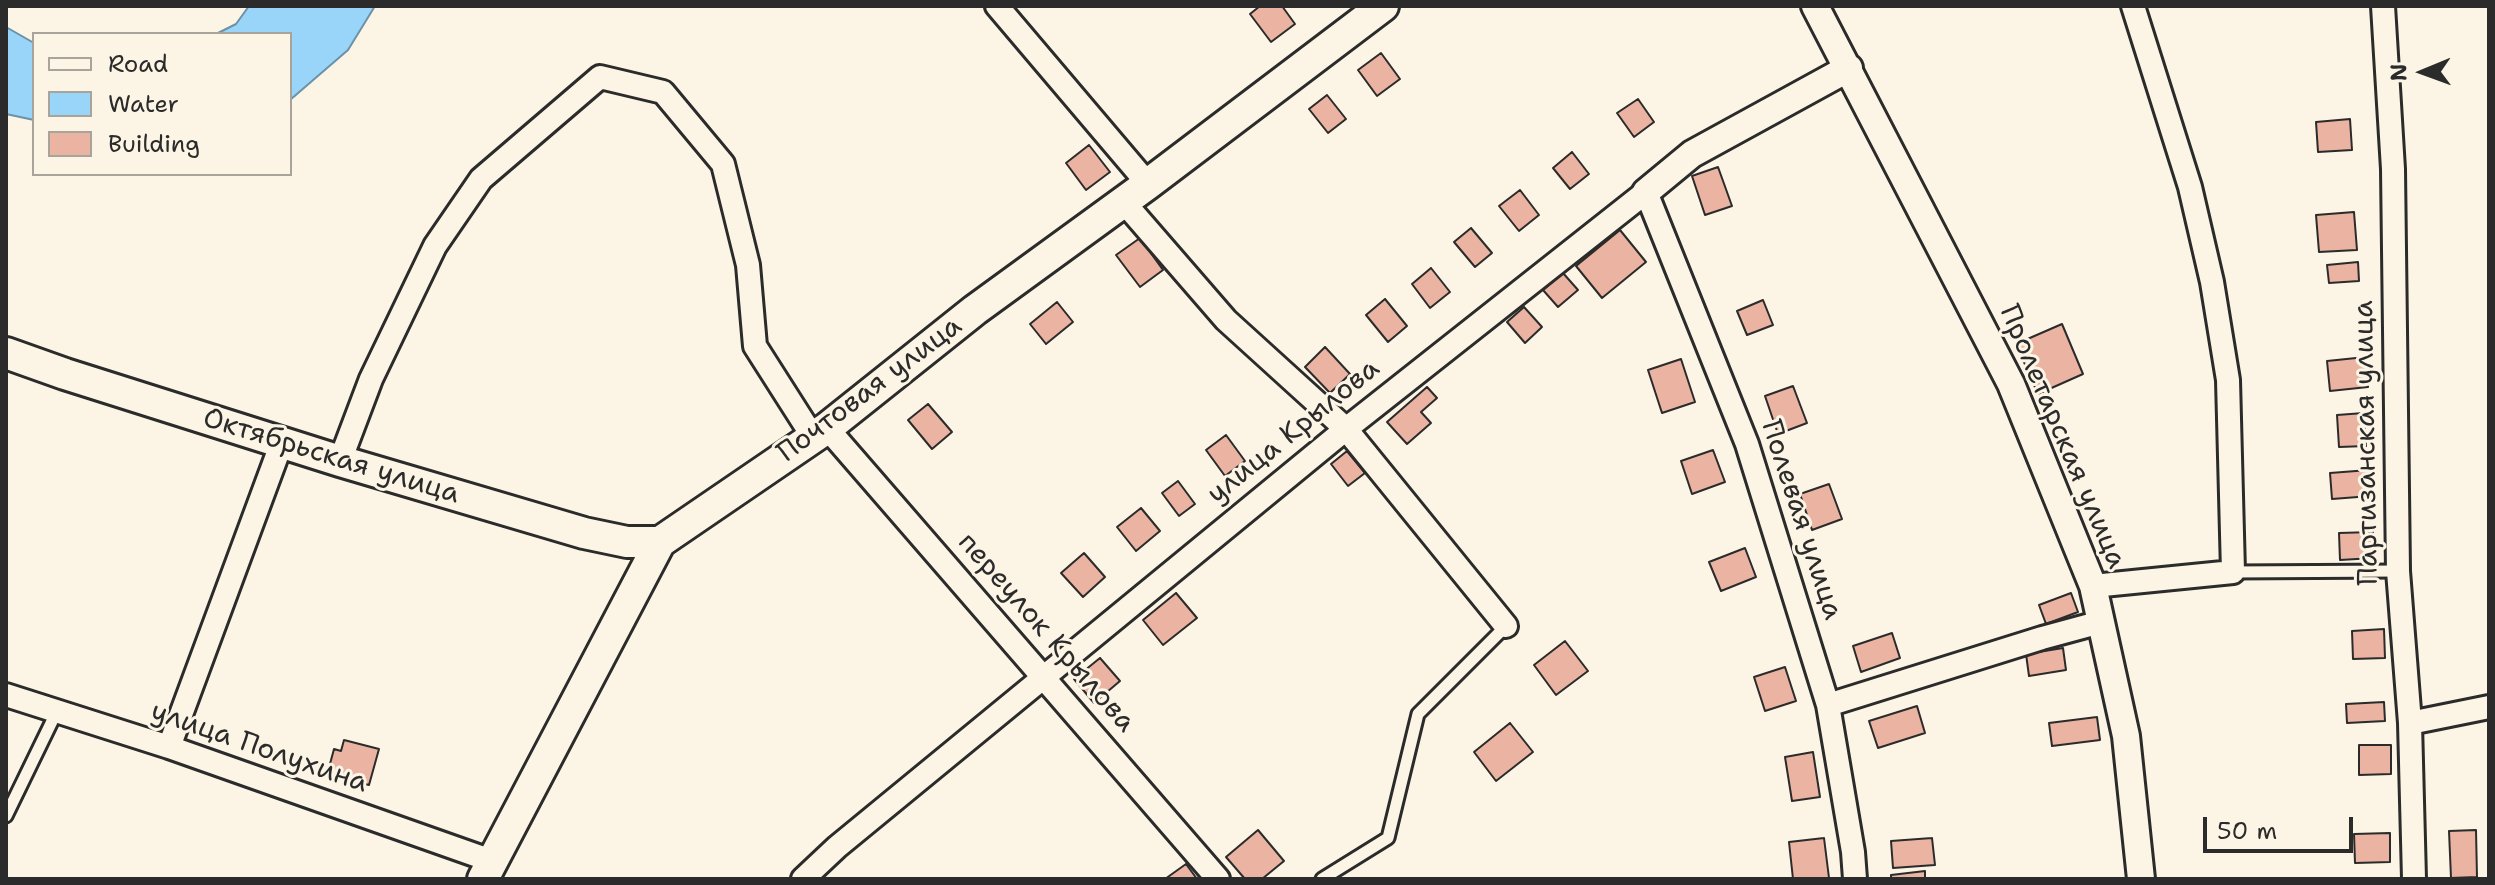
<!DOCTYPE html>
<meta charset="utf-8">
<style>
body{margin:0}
#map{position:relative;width:2495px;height:885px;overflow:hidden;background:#fcf5e5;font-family:"Shantell Sans",sans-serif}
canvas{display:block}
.frame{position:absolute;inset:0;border:8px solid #2b2b2b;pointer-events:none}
.legend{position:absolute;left:32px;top:32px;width:260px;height:144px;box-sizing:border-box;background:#fcf5e5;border:2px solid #a8a49b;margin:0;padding:10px 14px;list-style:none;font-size:24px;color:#2b2b2b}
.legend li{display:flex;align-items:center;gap:16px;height:40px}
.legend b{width:40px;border:2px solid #a8a49b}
.north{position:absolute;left:2383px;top:32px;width:80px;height:80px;-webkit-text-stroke:6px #fcf5e5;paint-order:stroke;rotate:269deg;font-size:22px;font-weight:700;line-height:32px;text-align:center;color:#2b2b2b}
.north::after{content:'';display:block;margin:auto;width:28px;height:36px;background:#2b2b2b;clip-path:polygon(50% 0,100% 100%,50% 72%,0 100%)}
.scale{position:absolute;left:2203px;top:817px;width:150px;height:36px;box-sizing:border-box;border:4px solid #2b2b2b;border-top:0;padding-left:10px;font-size:24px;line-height:28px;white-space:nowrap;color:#2b2b2b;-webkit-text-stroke:6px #fcf5e5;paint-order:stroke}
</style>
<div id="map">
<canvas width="2495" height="885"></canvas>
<div class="frame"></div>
<ul class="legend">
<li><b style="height:10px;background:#fcf5e5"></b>Road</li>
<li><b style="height:22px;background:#99d5f9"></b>Water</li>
<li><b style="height:22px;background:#ebb3a1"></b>Building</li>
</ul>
<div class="north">N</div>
<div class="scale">50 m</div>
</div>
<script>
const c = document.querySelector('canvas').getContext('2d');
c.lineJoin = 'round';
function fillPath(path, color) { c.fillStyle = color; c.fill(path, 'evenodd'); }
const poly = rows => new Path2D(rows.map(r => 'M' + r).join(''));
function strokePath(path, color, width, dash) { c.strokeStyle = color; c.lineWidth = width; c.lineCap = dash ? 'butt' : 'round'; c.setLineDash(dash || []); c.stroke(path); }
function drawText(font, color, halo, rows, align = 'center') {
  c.font = font + ' "Shantell Sans",sans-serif'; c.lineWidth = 6; c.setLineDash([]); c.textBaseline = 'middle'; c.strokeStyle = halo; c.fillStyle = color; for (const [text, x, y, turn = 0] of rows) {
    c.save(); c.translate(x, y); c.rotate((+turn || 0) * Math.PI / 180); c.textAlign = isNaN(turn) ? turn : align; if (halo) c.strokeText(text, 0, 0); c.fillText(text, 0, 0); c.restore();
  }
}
const water = poly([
 [249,6,375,6,348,50,290,100,290,34,216,34,236,24,249,6],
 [6,27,34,43,34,120,6,114,6,27]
]);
const building = poly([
 [1260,6,1282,6,1295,24,1271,42,1250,14,1260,6],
 [1381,53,1400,79,1377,96,1358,70,1381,53],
 [1327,95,1346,119,1328,133,1309,109,1327,95],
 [1638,99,1654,122,1634,137,1617,113,1638,99],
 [2350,119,2352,150,2318,152,2316,122,2350,119],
 [1089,145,1110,172,1086,190,1066,163,1089,145],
 [1572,152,1589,174,1570,189,1553,168,1572,152],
 [1718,167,1732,206,1705,215,1692,176,1718,167],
 [1520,190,1539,215,1519,231,1499,206,1520,190],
 [2354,212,2357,250,2319,252,2316,215,2354,212],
 [1471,228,1492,253,1475,267,1454,242,1471,228],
 [1620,230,1646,262,1602,298,1576,266,1620,230],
 [1140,238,1163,270,1140,287,1116,255,1140,238],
 [2358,262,2359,281,2329,283,2327,265,2358,262],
 [1431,268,1450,292,1430,308,1412,284,1431,268],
 [1563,273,1578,290,1558,307,1543,290,1563,273],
 [1385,299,1407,326,1388,342,1366,315,1385,299],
 [1763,300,1773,325,1747,335,1737,311,1763,300],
 [1057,302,1073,322,1046,344,1030,324,1057,302],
 [1524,307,1542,327,1525,343,1507,322,1524,307],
 [2062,324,2083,374,2038,394,2016,344,2062,324],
 [1325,347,1350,374,1330,393,1305,367,1325,347],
 [2366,357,2368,387,2330,391,2327,361,2366,357],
 [1681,359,1695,402,1662,413,1648,370,1681,359],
 [1793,386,1807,423,1778,434,1765,396,1793,386],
 [1427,387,1437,398,1421,412,1431,423,1407,444,1387,422,1427,387],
 [928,404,952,432,932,449,908,420,928,404],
 [2364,413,2366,446,2339,447,2337,415,2364,413],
 [1226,435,1245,461,1225,476,1206,450,1226,435],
 [1713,450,1725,482,1692,494,1681,461,1713,450],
 [1347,451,1365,473,1348,486,1331,464,1347,451],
 [2369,470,2371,496,2332,499,2330,473,2369,470],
 [1178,481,1195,504,1179,516,1162,493,1178,481],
 [1829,484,1842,519,1812,530,1800,494,1829,484],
 [1141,508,1160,531,1136,551,1117,527,1141,508],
 [2373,532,2374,558,2340,560,2339,533,2373,532],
 [1745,548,1756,577,1721,591,1709,562,1745,548],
 [1084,553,1105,577,1083,597,1061,573,1084,553],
 [1176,593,1197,618,1163,645,1143,620,1176,593],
 [2071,593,2078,612,2046,624,2039,605,2071,593],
 [2384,629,2385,658,2353,659,2352,631,2384,629],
 [1892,633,1900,658,1861,672,1853,646,1892,633],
 [1565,641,1588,671,1556,695,1534,665,1565,641],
 [2063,648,2066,670,2029,676,2026,654,2063,648],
 [1100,658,1120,681,1094,703,1074,679,1100,658],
 [1785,667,1796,701,1765,711,1754,677,1785,667],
 [2384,702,2385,721,2347,723,2346,704,2384,702],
 [1917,706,1925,733,1878,748,1869,721,1917,706],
 [2097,717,2100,740,2052,746,2049,723,2097,717],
 [1510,723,1533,752,1496,781,1474,752,1510,723],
 [344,740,379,749,369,785,327,775,334,749,341,751,344,740],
 [2359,745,2391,745,2391,774,2359,775,2359,745],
 [1813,752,1820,797,1792,801,1785,757,1813,752],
 [1258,830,1284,861,1262,879,1245,879,1226,857,1258,830],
 [2476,830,2477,877,2451,878,2449,831,2476,830],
 [2390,833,2390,862,2355,863,2354,834,2390,833],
 [1824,838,1829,878,1793,879,1789,842,1824,838],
 [1932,838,1935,865,1893,868,1891,841,1932,838],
 [1186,864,1197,879,1165,879,1186,864],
 [1925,871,1925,879,1891,879,1891,875,1925,871]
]);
const service = poly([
 [2233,572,2398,571],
 [6,816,57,711],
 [1322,879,1388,838,1418,714,1506,626]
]);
const minor = poly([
 [997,6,1148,184],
 [2383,6,2393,169,2398,571,2410,723,2414,879],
 [1122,200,1226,320,1346,429,1506,626],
 [827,428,1218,879],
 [340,461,371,379,435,246,481,179,600,77,663,92,723,164,748,265,755,346,813,437],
 [2093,586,2233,572,2228,380,2212,282,2190,187,2133,6],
 [6,695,169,747,492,861],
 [1828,705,2042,638,2101,622],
 [2410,723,2489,707],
 [169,747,282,442],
 [803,879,837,847,1346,429,1646,192,1747,444,1828,705,1853,852,1855,879]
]);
const tertiary = poly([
 [1815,6,2011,384,2093,586,2126,736,2141,879],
 [1646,192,1692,154,1849,68]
]);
const secondary = poly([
 [6,353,65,374,340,461,584,533,627,542,660,542],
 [483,879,660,542,827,428,975,310,1148,184,1383,6]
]);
const streetNames = [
 ["Почтовая улица",870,390,-37],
 ["улица Крылова",1294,432,-39],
 ["Пролетарская улица",2062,437,67],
 ["Партизанская улица",2367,443,-91],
 ["Октябрьская улица",331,457,17],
 ["Полевая улица",1801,520,72],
 ["переулок Крылова",1046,633,49],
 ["улица Полухина",259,748,19]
];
fillPath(water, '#99d5f9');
strokePath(water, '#6d91a7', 2);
fillPath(building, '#ebb3a1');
strokePath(building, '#2b2b2b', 2);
strokePath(service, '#2b2b2b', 17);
strokePath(minor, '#2b2b2b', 28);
strokePath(tertiary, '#2b2b2b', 32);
strokePath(secondary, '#2b2b2b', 36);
strokePath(service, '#fcf5e5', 11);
strokePath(minor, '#fcf5e5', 22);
strokePath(tertiary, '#fcf5e5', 26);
strokePath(secondary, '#fcf5e5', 30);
drawText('28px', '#2b2b2b', '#fcf5e5', streetNames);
</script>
